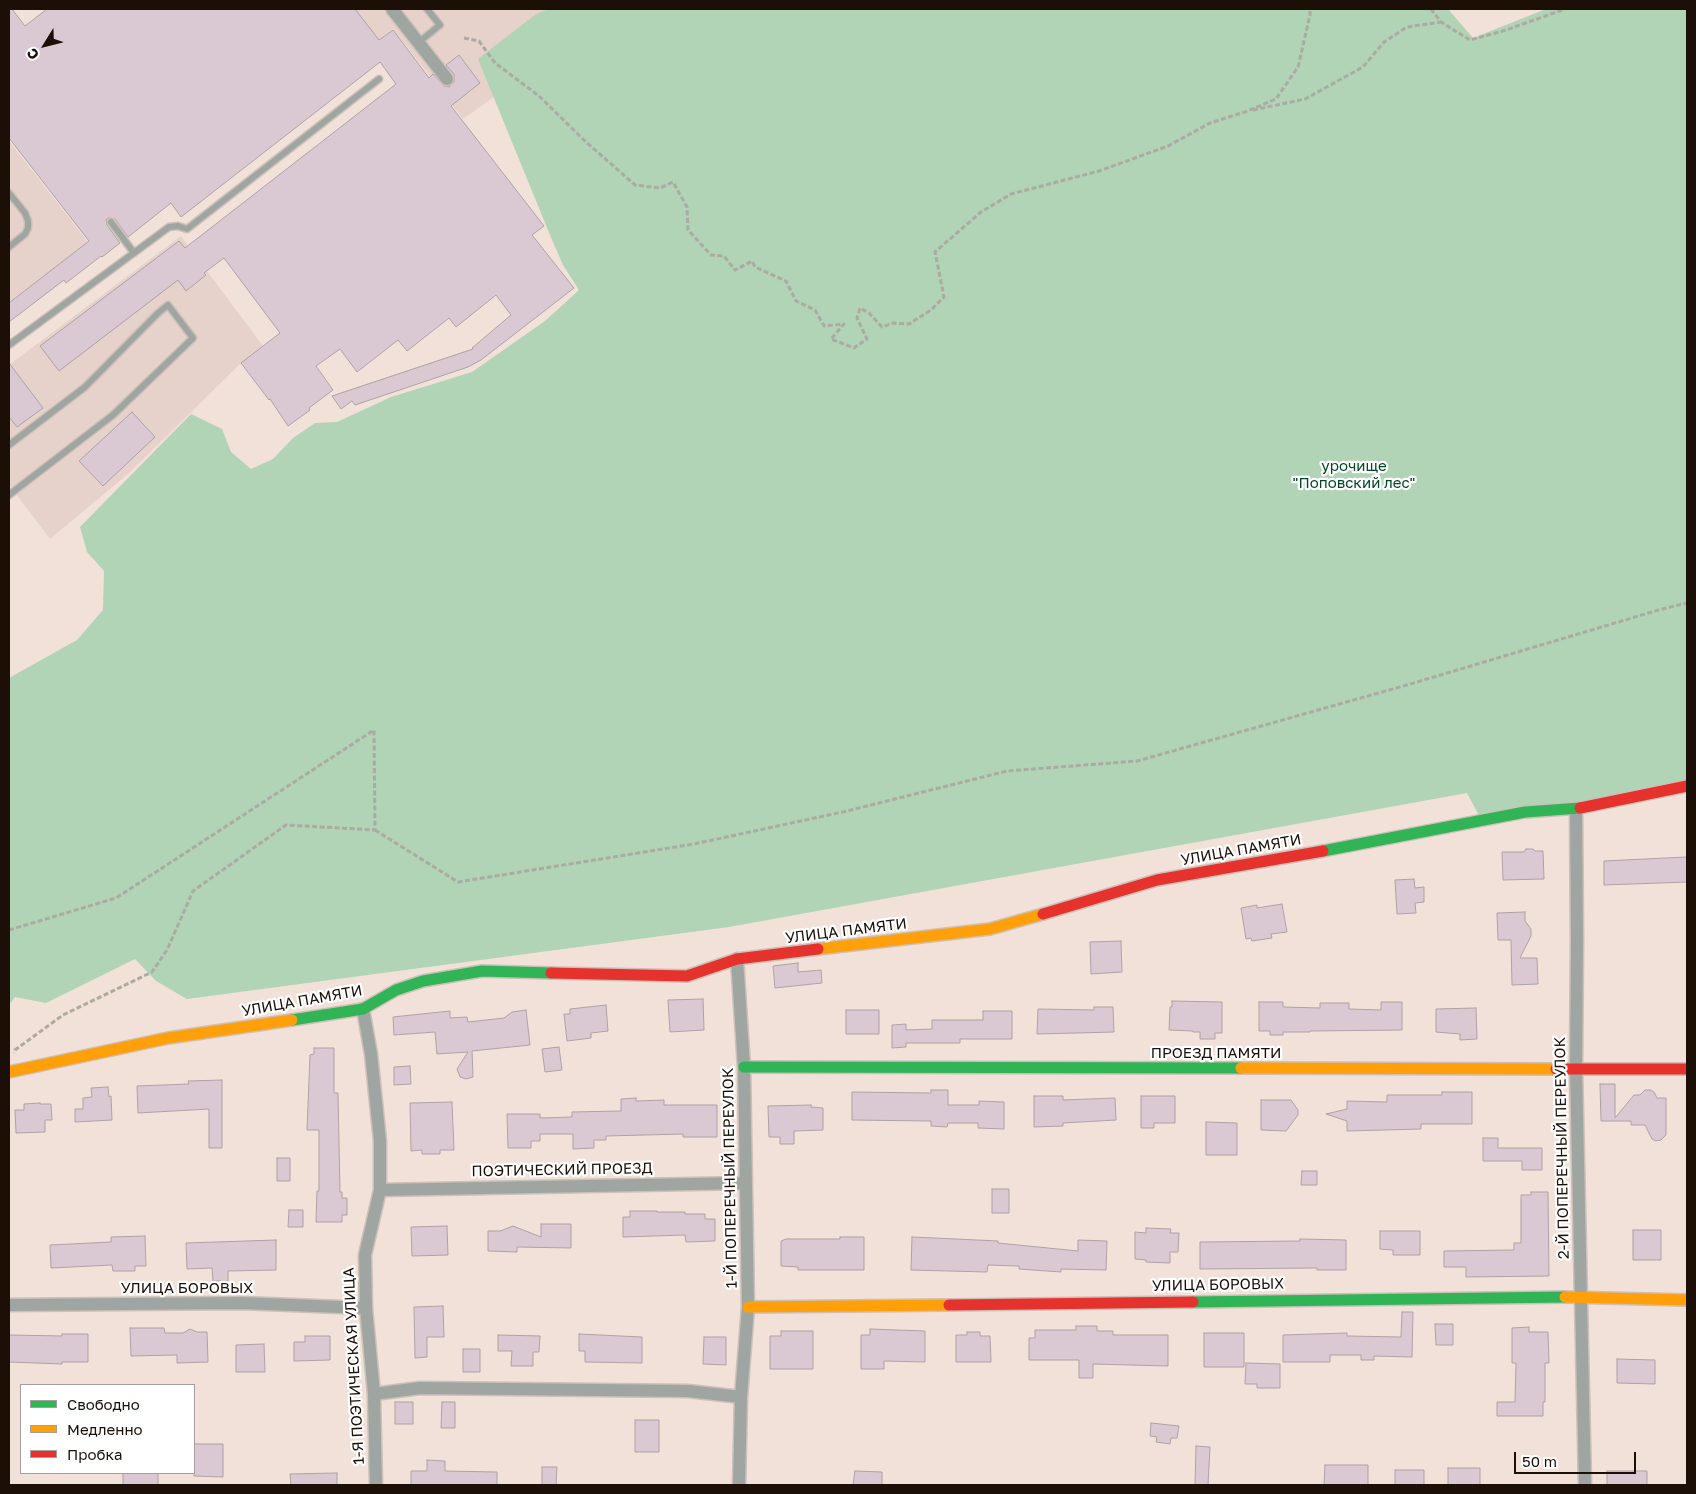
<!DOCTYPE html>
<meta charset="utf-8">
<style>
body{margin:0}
#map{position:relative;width:1696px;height:1494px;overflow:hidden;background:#f2e1d8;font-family:"Golos Text",sans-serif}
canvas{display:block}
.frame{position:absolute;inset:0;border:10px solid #1b0f08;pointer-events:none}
.legend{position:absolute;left:20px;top:1384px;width:175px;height:90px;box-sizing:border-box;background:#fff;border:1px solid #a49f9c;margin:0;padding:6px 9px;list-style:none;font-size:15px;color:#1b0f08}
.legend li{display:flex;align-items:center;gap:10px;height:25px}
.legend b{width:25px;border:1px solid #a49f9c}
.north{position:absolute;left:20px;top:20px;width:50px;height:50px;-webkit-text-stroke:4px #fff;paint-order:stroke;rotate:234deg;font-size:14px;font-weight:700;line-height:20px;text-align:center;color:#1b0f08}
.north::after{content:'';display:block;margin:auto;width:18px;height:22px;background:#1b0f08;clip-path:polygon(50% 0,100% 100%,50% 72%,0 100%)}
.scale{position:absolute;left:1514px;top:1452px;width:122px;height:22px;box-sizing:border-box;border:2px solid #1b0f08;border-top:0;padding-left:6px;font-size:15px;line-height:18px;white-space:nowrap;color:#1b0f08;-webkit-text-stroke:4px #fff;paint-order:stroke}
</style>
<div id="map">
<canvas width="1696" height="1494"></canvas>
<div class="frame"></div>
<ul class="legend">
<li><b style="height:6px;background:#30b455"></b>Свободно</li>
<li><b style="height:6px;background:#ff9f0a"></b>Медленно</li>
<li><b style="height:6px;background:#e5322d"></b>Пробка</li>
</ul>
<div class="north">С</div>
<div class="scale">50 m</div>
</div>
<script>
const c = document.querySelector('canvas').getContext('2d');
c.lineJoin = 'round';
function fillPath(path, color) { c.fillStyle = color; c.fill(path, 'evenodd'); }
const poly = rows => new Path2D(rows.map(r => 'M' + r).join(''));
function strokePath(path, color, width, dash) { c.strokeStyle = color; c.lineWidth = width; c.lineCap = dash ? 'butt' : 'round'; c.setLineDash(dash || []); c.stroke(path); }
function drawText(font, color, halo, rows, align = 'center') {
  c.font = font + ' "Golos Text",sans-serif'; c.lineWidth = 4.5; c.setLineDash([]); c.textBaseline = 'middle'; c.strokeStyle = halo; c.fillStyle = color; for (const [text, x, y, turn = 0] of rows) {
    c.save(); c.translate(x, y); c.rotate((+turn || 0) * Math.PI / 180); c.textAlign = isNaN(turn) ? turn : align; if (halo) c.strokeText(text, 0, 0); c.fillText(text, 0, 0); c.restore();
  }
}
const commercial = poly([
 [345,9,618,9,463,119,393,29,373,45],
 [9,141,88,242,9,303],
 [181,236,263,346,239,365,128,474,50,539,9,485,9,365]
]);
const green = poly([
 [549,9,1448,9,1473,38,1546,9,1687,9,1687,789,1483,823,1467,793,729,927,187,999,156,981,135,959,46,1003,15,997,9,1005,9,678,77,640,103,610,104,571,87,552,80,527,191,414,222,429,231,452,251,469,273,459,293,438,315,423,337,422,391,397,472,372,545,321,579,290,563,265,550,235,478,59,536,14]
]);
const building = poly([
 [9,9,12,9,25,26,47,9,355,9,379,40,393,30,429,78,433,74,444,86,449,87,454,82,454,74,446,65,459,55,480,83,451,106,544,226,532,235,574,288,481,360,468,367,355,405,352,401,341,409,332,396,473,349,472,348,511,315,496,295,456,327,449,318,407,351,398,340,357,372,340,349,316,366,333,390,309,408,310,410,288,426,270,399,269,400,241,363,280,333,224,258,204,273,206,275,186,291,178,280,59,371,40,346,179,241,185,248,396,84,380,62,181,217,171,203,128,237,115,219,108,218,106,220,107,225,120,243,102,257,101,256,66,283,64,280,9,322,9,303,89,241,9,138,9,9],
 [9,363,43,408,17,427,9,417,9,363],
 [132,412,155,437,103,486,79,461,132,412],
 [1526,849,1533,849,1535,851,1543,851,1544,879,1503,880,1502,852,1524,852,1526,849],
 [1687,857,1687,882,1604,885,1604,861,1687,857],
 [1414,879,1415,888,1424,887,1424,902,1415,903,1416,913,1397,914,1395,880,1414,879],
 [1282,904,1287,932,1271,934,1272,938,1252,941,1251,938,1246,939,1241,908,1257,905,1257,908,1282,904],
 [1525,912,1525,921,1531,929,1531,936,1520,958,1537,958,1538,984,1512,985,1511,940,1498,940,1497,913,1525,912],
 [1121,941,1122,972,1091,974,1090,942,1121,941],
 [798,963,798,972,821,970,822,983,775,988,773,966,798,963],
 [703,999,704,1030,670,1032,668,1000,703,999],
 [1172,1001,1222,1002,1222,1033,1215,1033,1215,1039,1200,1039,1200,1032,1193,1032,1193,1031,1169,1030,1170,1007,1172,1007,1172,1001],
 [1259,1002,1283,1002,1283,1007,1320,1008,1320,1003,1349,1003,1349,1009,1381,1010,1381,1002,1402,1002,1402,1030,1310,1031,1310,1032,1283,1032,1283,1035,1270,1035,1270,1031,1259,1031,1259,1002],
 [606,1005,608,1031,591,1033,591,1038,567,1041,564,1014,570,1014,570,1009,606,1005],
 [1094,1007,1113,1007,1114,1032,1037,1034,1038,1009,1094,1010,1094,1007],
 [1476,1008,1477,1039,1460,1040,1460,1034,1436,1032,1436,1009,1476,1008],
 [526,1010,530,1045,472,1051,473,1077,466,1079,460,1077,457,1069,468,1052,437,1054,435,1032,394,1035,393,1017,450,1011,450,1018,467,1017,468,1022,504,1018,512,1012,526,1010],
 [846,1010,879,1010,879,1034,846,1034,846,1010],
 [983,1011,1012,1011,1012,1039,960,1039,960,1043,906,1043,906,1047,892,1048,892,1025,906,1024,906,1030,932,1029,932,1020,983,1020,983,1011],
 [559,1047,562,1070,545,1072,542,1049,559,1047],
 [314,1048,334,1048,334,1093,338,1093,340,1192,342,1192,342,1198,347,1198,347,1215,342,1215,342,1222,316,1222,317,1191,319,1191,319,1130,307,1130,310,1055,314,1054,314,1048],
 [410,1066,411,1084,394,1085,394,1067,410,1066],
 [222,1080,222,1148,209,1148,209,1109,138,1113,137,1086,189,1084,188,1081,222,1080],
 [1600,1084,1615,1084,1615,1118,1634,1095,1640,1095,1645,1090,1651,1090,1654,1092,1657,1098,1666,1098,1666,1135,1661,1140,1656,1141,1652,1139,1645,1125,1631,1125,1631,1121,1601,1121,1600,1084],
 [108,1087,109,1097,111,1096,112,1120,75,1122,75,1109,83,1109,83,1098,92,1097,91,1088,108,1087],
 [931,1090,948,1090,948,1105,979,1105,979,1101,1004,1102,1004,1129,978,1128,978,1123,948,1123,947,1127,931,1126,931,1121,852,1120,852,1092,931,1093,931,1090],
 [1442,1092,1472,1092,1472,1124,1421,1124,1421,1129,1347,1131,1347,1121,1326,1114,1347,1109,1347,1101,1387,1102,1387,1095,1442,1095,1442,1092],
 [1034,1096,1063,1096,1063,1100,1115,1098,1116,1120,1063,1123,1063,1126,1034,1127,1034,1096],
 [1141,1096,1175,1096,1175,1123,1154,1123,1154,1128,1141,1128,1141,1096],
 [636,1098,636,1101,664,1100,664,1105,717,1105,717,1137,683,1137,683,1134,606,1136,606,1140,594,1140,594,1148,573,1149,573,1134,540,1134,540,1141,531,1141,531,1148,508,1148,507,1114,540,1114,540,1118,572,1117,572,1112,621,1111,621,1099,636,1098],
 [1261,1100,1291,1100,1298,1110,1298,1115,1286,1131,1261,1130,1261,1100],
 [452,1102,454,1150,440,1150,440,1154,422,1154,422,1150,411,1151,410,1103,452,1102],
 [40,1103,40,1104,51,1104,52,1120,45,1120,45,1132,16,1133,15,1110,24,1110,24,1104,40,1103],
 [811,1105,811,1107,823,1108,823,1130,794,1131,794,1144,780,1144,780,1137,769,1137,768,1106,811,1105],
 [1206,1122,1237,1123,1237,1155,1206,1155,1206,1122],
 [1483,1138,1498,1138,1498,1148,1542,1148,1542,1170,1522,1170,1522,1161,1483,1161,1483,1138],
 [277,1158,290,1158,290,1181,277,1181,277,1158],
 [1302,1171,1317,1171,1317,1185,1301,1185,1302,1171],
 [992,1189,1009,1189,1009,1213,992,1213,992,1189],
 [1531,1192,1548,1192,1549,1276,1466,1277,1466,1267,1444,1267,1444,1251,1514,1250,1514,1243,1521,1243,1521,1195,1531,1195,1531,1192],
 [289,1210,303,1210,303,1227,288,1227,289,1210],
 [630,1211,657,1211,657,1212,685,1212,685,1214,705,1214,705,1219,715,1219,715,1241,686,1242,685,1235,623,1237,623,1217,630,1217,630,1211],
 [541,1224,571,1224,571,1248,517,1247,517,1252,488,1251,488,1231,500,1231,513,1226,541,1237,541,1224],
 [447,1226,448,1255,412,1256,411,1227,447,1226],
 [1146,1228,1171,1229,1170,1233,1179,1233,1178,1252,1170,1252,1170,1263,1146,1262,1146,1260,1135,1259,1135,1232,1146,1233,1146,1228],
 [1633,1230,1661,1230,1661,1260,1633,1260,1633,1230],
 [1380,1231,1420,1231,1420,1255,1393,1255,1393,1250,1380,1249,1380,1231],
 [145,1236,146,1266,135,1266,135,1271,113,1271,112,1265,51,1268,50,1245,111,1242,111,1237,145,1236],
 [840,1237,864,1237,864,1270,798,1270,798,1267,781,1266,781,1241,786,1239,840,1239,840,1237],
 [912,1237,998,1241,998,1243,1078,1251,1078,1240,1107,1241,1106,1270,1061,1269,1061,1272,1019,1269,1019,1266,988,1265,987,1272,911,1270,912,1237],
 [1300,1239,1346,1240,1346,1270,1317,1270,1317,1268,1200,1269,1200,1242,1300,1241,1300,1239],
 [276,1240,276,1270,228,1271,228,1281,213,1281,212,1268,187,1269,186,1243,276,1240],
 [443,1306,444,1337,427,1337,427,1357,415,1358,414,1307,443,1306],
 [1402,1312,1413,1312,1412,1357,1374,1356,1374,1360,1361,1360,1361,1355,1330,1355,1330,1362,1283,1362,1283,1335,1347,1333,1347,1336,1401,1337,1402,1312],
 [1435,1324,1453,1324,1453,1345,1436,1345,1435,1324],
 [1076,1326,1097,1326,1097,1331,1113,1331,1113,1335,1168,1335,1168,1366,1093,1364,1093,1378,1079,1378,1079,1360,1029,1360,1029,1338,1035,1338,1035,1330,1076,1330,1076,1326],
 [1529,1327,1529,1332,1548,1332,1549,1363,1545,1363,1545,1402,1543,1402,1543,1416,1497,1416,1497,1402,1515,1402,1516,1363,1512,1363,1512,1328,1529,1327],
 [130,1328,164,1328,165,1333,183,1333,190,1329,197,1332,207,1332,208,1362,177,1363,177,1355,131,1356,130,1328],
 [870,1329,925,1331,925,1362,884,1361,884,1369,861,1369,861,1335,870,1335,870,1329],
 [781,1331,813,1331,813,1369,770,1369,770,1336,781,1336,781,1331],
 [967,1332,980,1332,980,1336,990,1336,991,1362,956,1362,956,1335,967,1335,967,1332],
 [1204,1333,1244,1333,1244,1367,1204,1367,1204,1333],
 [62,1334,88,1334,88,1362,62,1362,62,1364,9,1362,9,1335,62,1336,62,1334],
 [579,1334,642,1337,642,1363,585,1362,585,1351,579,1351,579,1334],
 [498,1335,540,1336,539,1352,533,1352,533,1366,511,1366,512,1351,498,1351,498,1335],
 [305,1336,330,1336,330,1360,294,1361,294,1342,305,1342,305,1336],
 [704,1337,726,1337,726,1365,703,1364,704,1337],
 [264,1344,265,1372,236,1372,236,1345,264,1344],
 [463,1349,480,1349,480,1372,463,1372,463,1349],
 [1617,1359,1655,1360,1655,1384,1617,1383,1617,1359],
 [1246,1363,1280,1364,1280,1388,1257,1388,1257,1384,1245,1384,1246,1363],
 [395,1402,413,1402,413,1424,395,1424,395,1402],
 [442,1402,455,1402,455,1428,441,1428,442,1402],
 [635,1420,659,1420,659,1452,635,1452,635,1420],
 [1151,1423,1179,1426,1177,1438,1171,1438,1170,1444,1156,1442,1157,1437,1150,1436,1151,1423],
 [194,1444,223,1444,223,1477,194,1476,194,1444],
 [1196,1446,1210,1447,1208,1485,1195,1485,1196,1446],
 [427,1460,445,1461,445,1471,497,1472,497,1485,411,1485,411,1471,427,1471,427,1460],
 [1325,1465,1368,1465,1368,1485,1324,1485,1325,1465],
 [542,1467,557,1467,556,1485,542,1485,542,1467],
 [1448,1468,1480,1468,1480,1485,1448,1485,1448,1468],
 [1395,1470,1424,1470,1424,1485,1395,1485,1395,1470],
 [855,1471,882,1472,882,1485,853,1485,855,1471],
 [1607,1471,1647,1471,1647,1485,1607,1485,1607,1471],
 [123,1473,158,1473,158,1485,123,1485,123,1473],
 [337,1473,337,1485,291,1485,290,1474,337,1473]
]);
const path = poly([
 [1431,9,1441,22,1470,40,1506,30,1565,9],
 [464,38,479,41,495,63,539,96,586,142,635,185,660,188,673,182,687,207,688,230,711,255,724,256,735,270,752,261,755,267,786,281,796,301,815,310,824,326,844,324,831,339,854,348,867,339,857,318,860,308,869,313,882,327,893,323,909,324,931,310,944,297,935,252,981,212,1011,194,1099,171,1168,146,1210,123,1245,112,1276,99,1298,67,1310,15,1310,9],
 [1253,110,1305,99,1363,67,1384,42,1407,27,1441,22],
 [375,830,458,882,694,844,847,811,1007,771,1137,761,1407,685,1662,609,1687,603],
 [9,930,116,898,374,730,375,830,286,825,193,891,167,950,152,972,63,1015,15,1050,14,1053]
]);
const lane = poly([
 [419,42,440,25,427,9],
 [9,193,25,213,28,221,28,228,25,234,9,247],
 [111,222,134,253],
 [9,345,169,227,178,226,187,229,379,79],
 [9,445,85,387,158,313,168,305,193,338,113,415,9,495]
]);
const street = poly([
 [392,9,447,79],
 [1576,809,1577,941,1576,1068,1585,1485],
 [737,959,744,1067,748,1307,741,1397,739,1485],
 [363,1009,371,1054,380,1141,380,1190,365,1255,366,1308,374,1394,376,1485],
 [380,1190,745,1183],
 [9,1305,241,1303,366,1308],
 [374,1394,420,1388,688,1391,741,1397]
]);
const fast = poly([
 [1323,851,1525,812,1580,808],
 [292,1020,363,1009,396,990,423,981,482,971,551,973],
 [744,1067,1241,1068],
 [1193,1302,1565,1297]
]);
const slow = poly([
 [818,949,990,929,1043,914],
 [1241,1068,1556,1069],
 [9,1072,168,1038,292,1020],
 [1565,1297,1687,1300],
 [748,1307,949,1305]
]);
const jam = poly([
 [1580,808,1687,786],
 [1043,914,1157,880,1323,851],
 [551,973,687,976,737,959,818,949],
 [1556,1069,1687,1069],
 [949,1305,1193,1302]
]);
const parkNames = [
 ["урочище",1354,466],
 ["\"Поповский лес\"",1354,483]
];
const streetNames = [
 ["УЛИЦА ПАМЯТИ",1241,850,-10],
 ["УЛИЦА ПАМЯТИ",846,931,-7],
 ["УЛИЦА ПАМЯТИ",302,1001,-10],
 ["ПРОЕЗД ПАМЯТИ",1216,1053],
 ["2-Й ПОПЕРЕЧНЫЙ ПЕРЕУЛОК",1562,1148,-91],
 ["ПОЭТИЧЕСКИЙ ПРОЕЗД",562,1170,-1],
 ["1-Й ПОПЕРЕЧНЫЙ ПЕРЕУЛОК",730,1178,-91],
 ["УЛИЦА БОРОВЫХ",1218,1285,-1],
 ["УЛИЦА БОРОВЫХ",187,1288],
 ["1-Я ПОЭТИЧЕСКАЯ УЛИЦА",354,1366,-93]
];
fillPath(commercial, '#e7d2cb');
fillPath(green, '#b0d4b5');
fillPath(building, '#dac9d2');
strokePath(building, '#ada2a4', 1);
strokePath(lane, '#cdc0b8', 9);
strokePath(street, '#cdc0b8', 15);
strokePath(fast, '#cdc0b8', 14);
strokePath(slow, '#cdc0b8', 14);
strokePath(jam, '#cdc0b8', 14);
strokePath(path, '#abaaa5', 3, [5, 2.5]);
strokePath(lane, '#9fa6a1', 6);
strokePath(street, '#9fa6a1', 12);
strokePath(fast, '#30b455', 11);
strokePath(slow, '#ff9f0a', 11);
strokePath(jam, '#e5322d', 11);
drawText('15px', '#024726', '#fff', parkNames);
drawText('15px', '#1b0f08', '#fff', streetNames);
</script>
